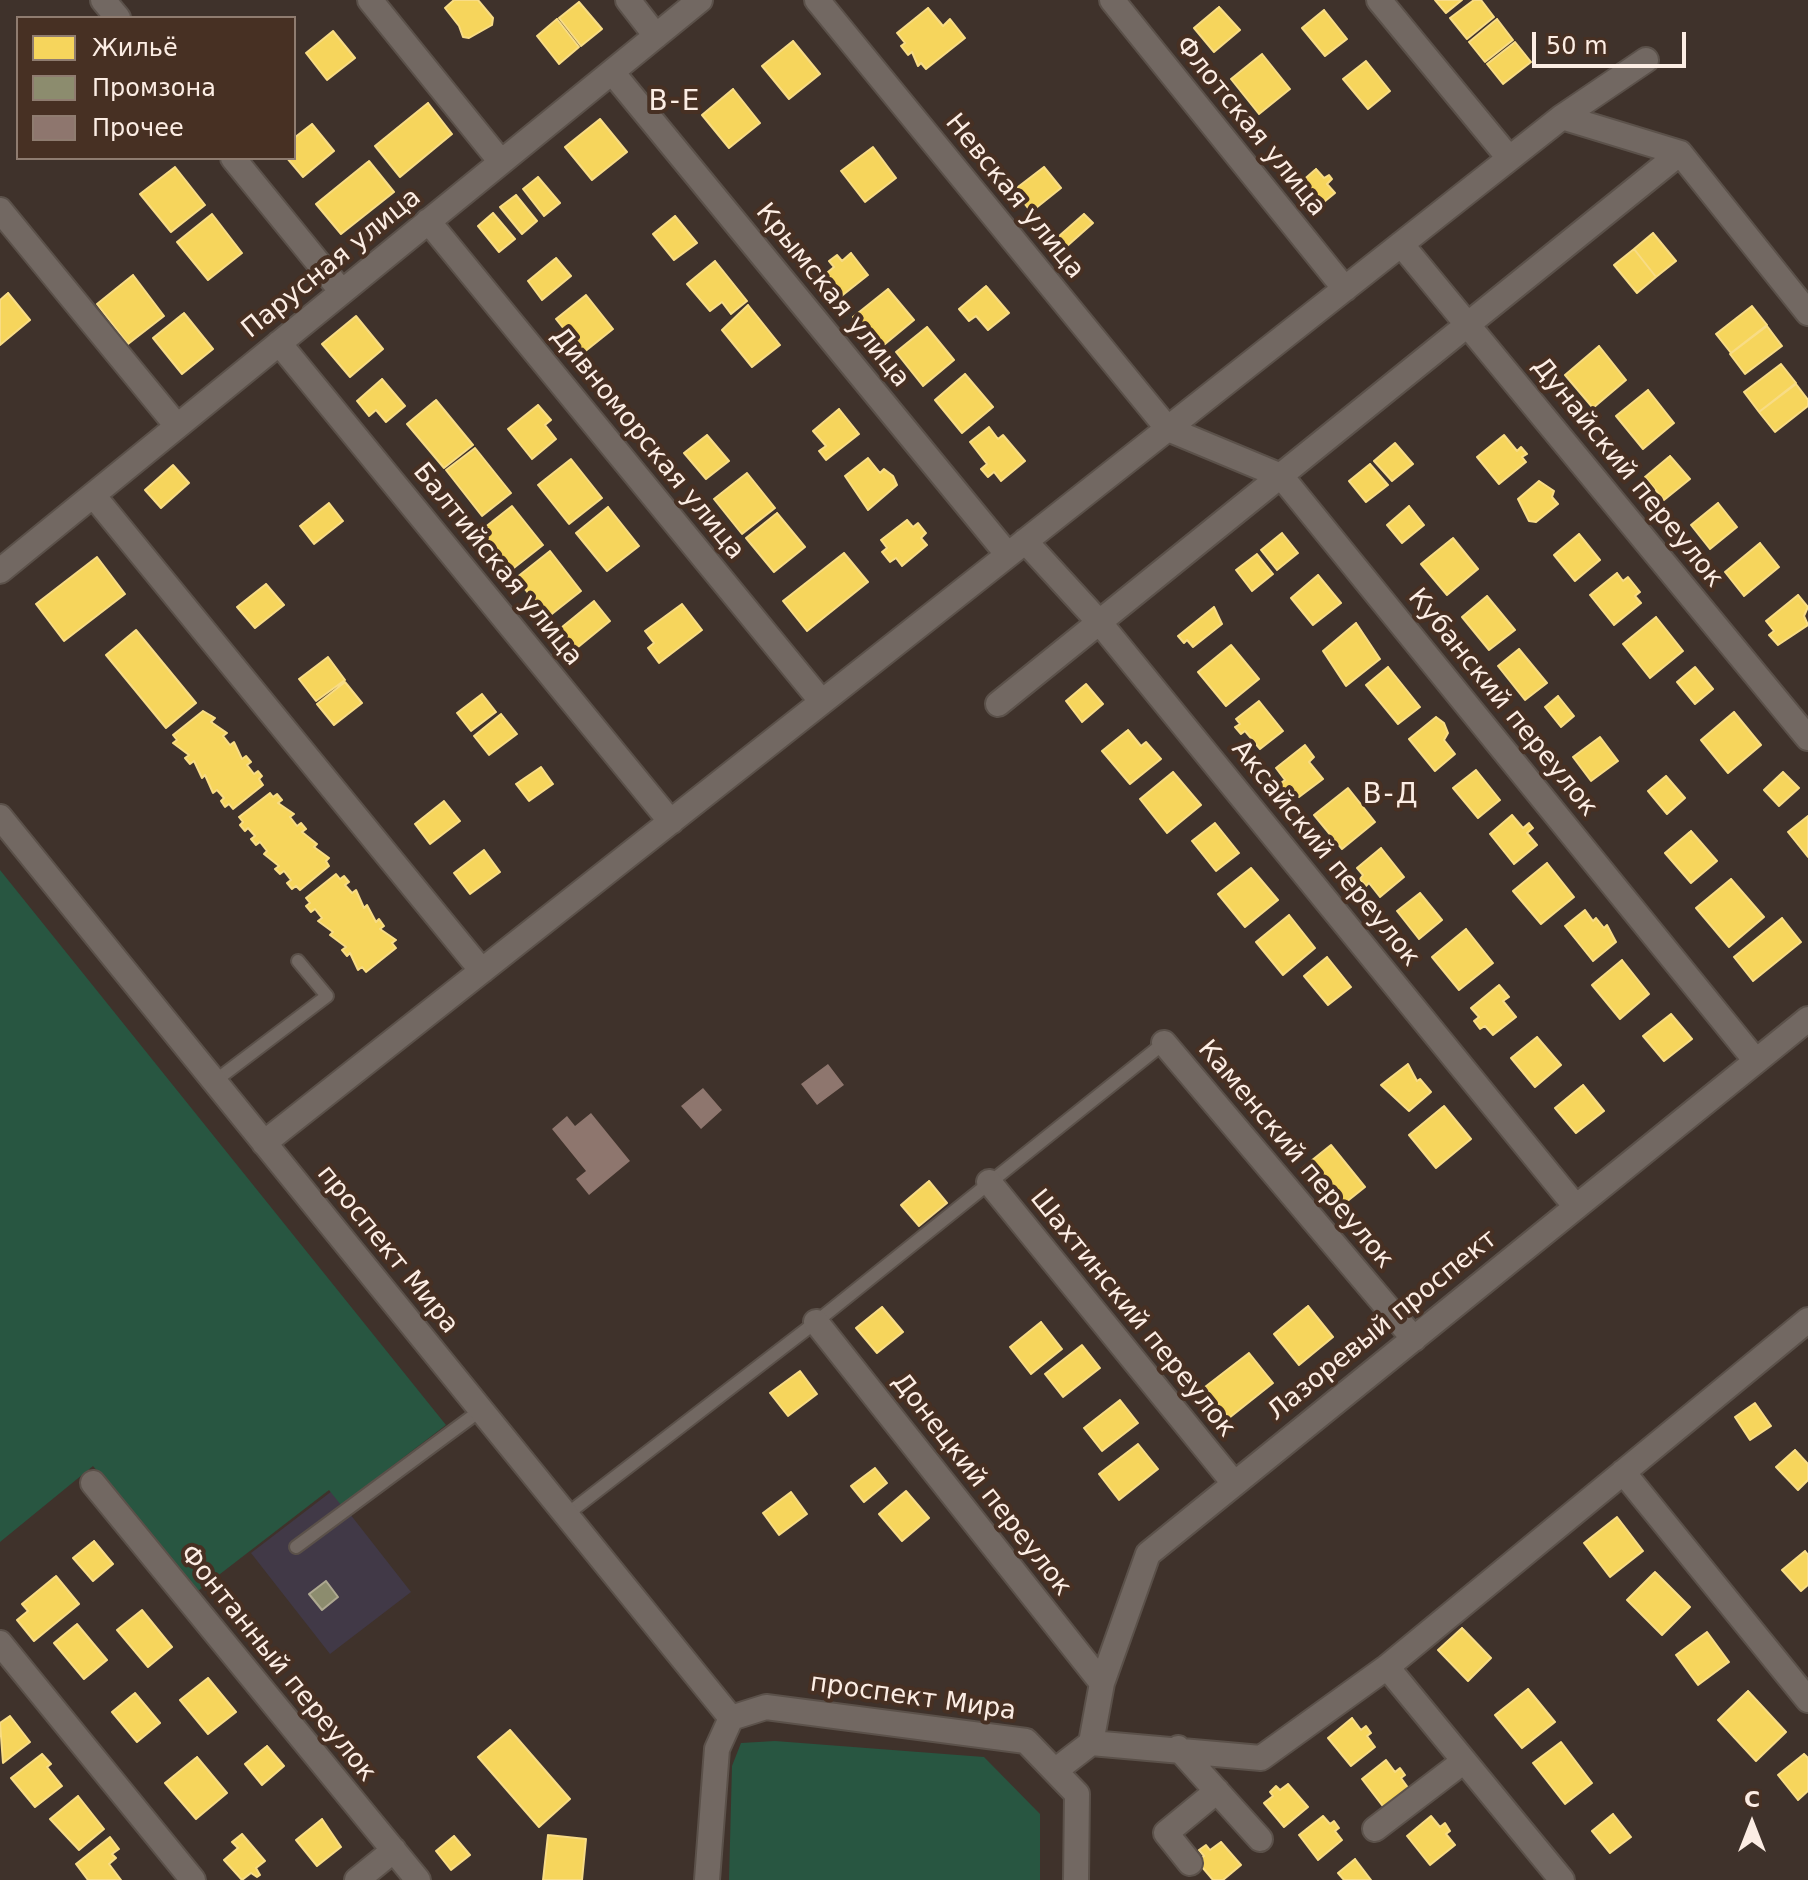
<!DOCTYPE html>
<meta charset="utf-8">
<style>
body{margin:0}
#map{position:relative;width:1808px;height:1880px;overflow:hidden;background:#3f322b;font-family:"DejaVu Sans",sans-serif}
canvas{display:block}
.legend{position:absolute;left:16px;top:16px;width:280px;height:144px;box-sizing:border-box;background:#473023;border:2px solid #8f7c70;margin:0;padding:10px 14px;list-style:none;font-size:24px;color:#fcede4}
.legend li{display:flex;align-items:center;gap:16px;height:40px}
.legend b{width:40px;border:2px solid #8f7c70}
.north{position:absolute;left:1712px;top:1784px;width:80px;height:80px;-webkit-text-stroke:6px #473023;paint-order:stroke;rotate:0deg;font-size:22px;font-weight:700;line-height:32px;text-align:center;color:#fcede4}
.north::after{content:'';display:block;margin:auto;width:28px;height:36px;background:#fcede4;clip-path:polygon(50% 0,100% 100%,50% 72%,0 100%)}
.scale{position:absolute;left:1532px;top:32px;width:154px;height:36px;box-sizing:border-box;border:4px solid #fcede4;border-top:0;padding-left:10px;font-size:24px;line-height:28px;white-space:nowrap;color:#fcede4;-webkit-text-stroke:6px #473023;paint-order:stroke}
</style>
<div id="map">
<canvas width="1808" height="1880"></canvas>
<ul class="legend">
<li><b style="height:22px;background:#f6d55c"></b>Жильё</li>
<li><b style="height:22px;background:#8c8c6e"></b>Промзона</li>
<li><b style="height:22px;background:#8e766e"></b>Прочее</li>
</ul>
<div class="north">С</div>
<div class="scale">50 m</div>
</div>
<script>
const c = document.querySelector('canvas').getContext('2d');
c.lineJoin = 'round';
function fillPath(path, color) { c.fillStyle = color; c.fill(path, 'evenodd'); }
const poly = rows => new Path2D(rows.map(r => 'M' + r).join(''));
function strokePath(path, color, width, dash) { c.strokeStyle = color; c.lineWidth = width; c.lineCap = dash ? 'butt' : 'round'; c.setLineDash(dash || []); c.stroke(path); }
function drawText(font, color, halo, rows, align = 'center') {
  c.font = font + ' "DejaVu Sans",sans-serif'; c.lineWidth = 8; c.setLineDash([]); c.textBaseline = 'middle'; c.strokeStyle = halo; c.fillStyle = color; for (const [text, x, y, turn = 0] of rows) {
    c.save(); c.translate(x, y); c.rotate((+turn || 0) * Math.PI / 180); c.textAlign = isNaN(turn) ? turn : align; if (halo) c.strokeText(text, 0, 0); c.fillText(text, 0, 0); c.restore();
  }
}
const industrial = poly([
 [332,1491,411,1592,330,1654,251,1553]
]);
const green = poly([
 [0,870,446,1425,341,1505,329,1490,198,1591,93,1466,0,1542],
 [775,1741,984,1757,1040,1814,1040,1880,729,1880,732,1766,741,1743]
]);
const homes = poly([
 [454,0,478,0,493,18,492,25,469,38,463,37,459,26,445,8,454,0],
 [1435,0,1462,0,1446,13,1435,0],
 [1474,0,1481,0,1494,17,1467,39,1450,18,1474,0],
 [579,2,602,29,581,46,559,18,579,2],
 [1219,7,1240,30,1214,52,1194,28,1219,7],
 [928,8,943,26,950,19,965,38,926,69,921,63,918,66,912,52,908,55,901,46,905,43,897,33,928,8],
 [1324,10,1347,39,1325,56,1302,28,1324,10],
 [557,19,579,47,559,64,537,36,557,19],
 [1497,19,1513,40,1485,62,1469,42,1497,19],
 [333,31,355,58,327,80,306,53,333,31],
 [793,41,820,74,789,99,762,66,793,41],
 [1515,42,1531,62,1503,84,1487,64,1515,42],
 [1262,54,1290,89,1259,114,1231,79,1262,54],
 [1366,61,1390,91,1368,109,1343,79,1366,61],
 [733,89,760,123,729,148,702,115,733,89],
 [428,103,452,134,400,177,375,146,428,103],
 [600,119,627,152,592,180,565,147,600,119],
 [312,124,334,151,303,177,287,158,294,158,294,138,312,124],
 [873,147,896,178,865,202,841,171,873,147],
 [369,161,394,192,341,234,316,204,369,161],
 [175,167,205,205,171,232,140,194,175,167],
 [1044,167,1061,188,1031,212,1014,190,1044,167],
 [1316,169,1324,178,1329,175,1332,179,1327,184,1335,193,1319,206,1300,183,1316,169],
 [538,177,560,203,544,216,523,189,538,177],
 [516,195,537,221,522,234,500,207,516,195],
 [493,213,515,239,499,252,478,226,493,213],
 [212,214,242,253,208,280,177,242,212,214],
 [1084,214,1093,223,1066,247,1058,237,1084,214],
 [675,216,697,243,674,260,653,234,675,216],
 [1653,233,1676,261,1656,277,1634,249,1653,233],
 [1634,249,1656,277,1637,293,1614,265,1634,249],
 [851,253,868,275,839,298,822,277,834,267,829,261,837,255,842,261,851,253],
 [556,258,571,276,542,300,528,281,556,258],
 [715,261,747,301,731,314,722,302,710,311,687,284,715,261],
 [133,275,164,316,128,344,97,304,133,275],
 [986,286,1009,313,988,330,976,316,969,321,959,309,986,286],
 [888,289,914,320,879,349,853,317,888,289],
 [8,293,30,320,0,345,0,300,8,293],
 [586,295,613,329,583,353,556,319,586,295],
 [748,305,780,345,752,367,722,330,748,305],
 [1752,306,1767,325,1731,353,1716,334,1752,306],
 [184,313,213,349,182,374,153,338,184,313],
 [356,316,383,349,350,377,322,344,356,316],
 [1767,326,1782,346,1745,374,1730,354,1767,326],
 [927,327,954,360,923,386,896,352,927,327],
 [1599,346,1626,380,1593,408,1565,375,1599,346],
 [1781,364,1796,383,1759,412,1744,392,1781,364],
 [965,374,993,407,962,433,935,400,965,374],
 [382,379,405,406,386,422,376,410,369,416,357,401,382,379],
 [1796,384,1808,400,1808,406,1775,432,1759,412,1796,384],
 [1648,390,1674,423,1643,449,1616,416,1648,390],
 [436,400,473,445,444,468,407,424,436,400],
 [538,405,551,420,545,425,556,439,532,459,508,429,538,405],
 [839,409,859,434,826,460,819,451,826,446,813,431,839,409],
 [989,427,998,439,1003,435,1025,461,1001,481,994,472,988,477,981,469,987,464,970,442,989,427],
 [707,435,729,461,706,479,684,453,707,435],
 [1504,435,1517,451,1521,447,1527,454,1522,457,1526,462,1499,484,1477,457,1504,435],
 [1395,443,1413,464,1392,481,1374,461,1395,443],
 [475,448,511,493,482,516,446,470,475,448],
 [1670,456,1690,479,1664,500,1645,477,1670,456],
 [868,458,880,473,884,469,893,476,897,485,868,510,845,476,868,458],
 [571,459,602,498,569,524,538,485,571,459],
 [1370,464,1388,485,1366,502,1349,481,1370,464],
 [173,465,189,483,161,508,145,490,173,465],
 [747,473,775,508,742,534,714,499,747,473],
 [1539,481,1554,491,1552,497,1558,504,1536,522,1529,521,1518,499,1539,481],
 [329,503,343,521,314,544,300,526,329,503],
 [1718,503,1737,527,1710,549,1691,525,1718,503],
 [512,506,543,545,510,571,479,532,512,506],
 [1409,506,1424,525,1402,543,1387,525,1409,506],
 [608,507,639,546,607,571,576,533,608,507],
 [777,513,805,547,774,572,746,538,777,513],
 [907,520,913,527,918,523,926,533,921,538,927,545,902,566,896,558,890,562,882,552,887,548,881,540,907,520],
 [1282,533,1298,553,1277,570,1261,550,1282,533],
 [1579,534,1600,560,1575,581,1554,555,1579,534],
 [1453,538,1478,569,1447,595,1421,564,1453,538],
 [1760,543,1779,567,1744,596,1725,572,1760,543],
 [550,551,581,591,548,617,516,578,550,551],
 [844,553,868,582,807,631,783,601,844,553],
 [1257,554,1273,574,1252,591,1236,570,1257,554],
 [97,557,125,594,64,641,36,604,97,557],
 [1617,573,1623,581,1628,577,1640,592,1635,596,1641,603,1614,625,1590,595,1617,573],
 [1318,575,1341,603,1313,625,1291,598,1318,575],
 [266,584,284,605,255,628,237,607,266,584],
 [1798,595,1808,607,1804,616,1808,625,1778,645,1769,635,1774,631,1766,621,1798,595],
 [1487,596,1515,630,1489,650,1462,617,1487,596],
 [594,601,610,621,572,652,556,632,594,601],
 [682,604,702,630,659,663,648,648,654,643,645,631,682,604],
 [1214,607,1222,624,1193,647,1187,640,1184,643,1178,636,1214,607],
 [1656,617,1683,651,1650,678,1623,644,1656,617],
 [1356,623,1380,659,1346,686,1323,651,1356,623],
 [136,630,196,703,166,728,106,655,136,630],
 [1231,645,1259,679,1226,706,1198,672,1231,645],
 [1519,649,1547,683,1525,700,1498,666,1519,649],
 [328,657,345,680,316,701,299,679,328,657],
 [1388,667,1420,707,1398,724,1366,685,1388,667],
 [1695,667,1713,689,1695,704,1677,682,1695,667],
 [345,682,362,703,334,725,317,704,345,682],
 [1086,684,1103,704,1082,722,1066,701,1086,684],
 [482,694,496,712,471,731,457,713,482,694],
 [1558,696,1574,716,1561,727,1545,707,1558,696],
 [1259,701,1283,731,1260,749,1245,731,1241,734,1235,727,1240,724,1236,719,1259,701],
 [203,711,215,718,211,722,227,733,223,736,230,745,234,742,242,759,246,756,251,762,247,765,254,774,258,771,262,776,259,779,263,785,233,809,229,804,225,807,221,801,224,798,217,790,213,793,205,775,202,778,194,761,190,764,185,758,189,755,173,743,177,740,173,735,203,711],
 [1734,712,1761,745,1728,773,1701,740,1734,712],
 [501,714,517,734,489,755,474,736,501,714],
 [1436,717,1444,723,1448,733,1444,740,1455,754,1435,771,1409,739,1436,717],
 [1128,730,1141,746,1146,742,1161,759,1130,784,1102,751,1128,730],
 [1600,737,1618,761,1591,781,1573,757,1600,737],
 [1305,745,1314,757,1309,762,1323,779,1299,797,1291,786,1284,792,1278,785,1285,780,1276,768,1305,745],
 [541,767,553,784,529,801,516,784,541,767],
 [1476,770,1500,800,1478,818,1453,788,1476,770],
 [1173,772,1201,805,1167,833,1140,799,1173,772],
 [1783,772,1799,788,1779,806,1764,790,1783,772],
 [1666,776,1685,798,1667,814,1648,791,1666,776],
 [1348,788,1375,822,1342,849,1314,815,1348,788],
 [270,793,273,797,277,794,282,800,278,803,294,814,290,817,297,826,301,823,306,829,302,832,317,844,314,847,329,858,326,861,329,866,300,890,296,886,292,889,287,883,291,880,284,871,280,874,275,869,279,866,264,854,267,851,260,842,256,845,251,839,255,836,248,828,245,831,240,825,243,822,239,817,270,793],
 [444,801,460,821,430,844,415,824,444,801],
 [1512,815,1523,828,1529,823,1533,828,1527,833,1537,845,1514,864,1490,834,1512,815],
 [1808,816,1808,857,1788,832,1808,816],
 [1215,823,1239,853,1216,871,1192,841,1215,823],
 [1691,831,1717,861,1691,883,1665,853,1691,831],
 [1381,848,1404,877,1380,897,1369,883,1366,886,1360,879,1363,875,1357,868,1381,848],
 [484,850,500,872,470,894,454,873,484,850],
 [1547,863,1574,897,1541,924,1513,891,1547,863],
 [1251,868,1278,900,1245,927,1218,894,1251,868],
 [336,874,340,879,344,876,349,882,345,885,352,893,356,890,364,908,367,905,376,922,379,919,384,926,380,929,396,940,392,943,396,948,366,972,362,967,358,970,350,953,347,956,342,950,346,947,330,935,333,932,318,921,322,918,315,909,311,912,306,906,310,903,306,898,336,874],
 [1731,879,1764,917,1729,947,1696,908,1731,879],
 [1420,893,1442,920,1419,939,1397,911,1420,893],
 [1585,910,1593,921,1596,918,1604,928,1607,925,1616,942,1593,961,1565,926,1585,910],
 [1289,915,1315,948,1283,975,1256,942,1289,915],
 [1782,918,1801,942,1753,981,1734,957,1782,918],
 [1466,929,1493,963,1459,990,1432,957,1466,929],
 [1327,957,1351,987,1328,1005,1304,976,1327,957],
 [1622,960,1649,994,1620,1019,1592,985,1622,960],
 [1499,985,1509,997,1503,1001,1516,1017,1493,1035,1485,1026,1480,1029,1474,1021,1479,1017,1471,1008,1499,985],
 [1671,1014,1692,1039,1664,1061,1643,1036,1671,1014],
 [1537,1037,1561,1065,1535,1087,1511,1058,1537,1037],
 [1408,1064,1417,1081,1420,1079,1431,1092,1409,1111,1381,1085,1408,1064],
 [1583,1085,1604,1111,1576,1133,1555,1108,1583,1085],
 [1444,1106,1471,1139,1436,1168,1409,1135,1444,1106],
 [1331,1145,1365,1187,1335,1211,1301,1169,1331,1145],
 [929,1181,947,1203,919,1226,901,1205,929,1181],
 [1308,1306,1333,1337,1299,1365,1274,1334,1308,1306],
 [882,1307,903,1332,877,1353,856,1328,882,1307],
 [1041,1322,1062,1349,1031,1374,1010,1347,1041,1322],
 [1082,1345,1100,1368,1063,1397,1045,1374,1082,1345],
 [1249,1353,1273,1383,1229,1418,1205,1387,1249,1353],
 [800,1371,817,1394,788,1416,770,1393,800,1371],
 [1120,1400,1138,1423,1102,1451,1084,1428,1120,1400],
 [1755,1403,1771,1426,1750,1440,1735,1417,1755,1403],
 [1138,1444,1158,1469,1119,1500,1099,1474,1138,1444],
 [1795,1450,1808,1464,1808,1480,1798,1490,1776,1467,1795,1450],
 [875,1468,887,1483,864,1502,851,1486,875,1468],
 [906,1491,929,1518,902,1541,879,1514,906,1491],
 [791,1492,807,1514,779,1535,763,1513,791,1492],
 [1617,1517,1643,1551,1610,1577,1584,1543,1617,1517],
 [94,1541,113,1564,93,1581,73,1558,94,1541],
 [1805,1551,1808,1555,1808,1585,1801,1591,1782,1570,1805,1551],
 [1655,1572,1690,1607,1662,1635,1627,1600,1655,1572],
 [56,1576,79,1604,34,1641,17,1620,28,1611,22,1604,56,1576],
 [142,1610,172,1647,148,1667,117,1630,142,1610],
 [77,1624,107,1660,84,1679,54,1643,77,1624],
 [1462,1628,1491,1658,1468,1681,1438,1650,1462,1628],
 [1707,1632,1729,1662,1698,1685,1676,1655,1707,1632],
 [208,1678,236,1712,208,1734,180,1700,208,1678],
 [1528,1689,1555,1722,1522,1748,1495,1715,1528,1689],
 [1748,1691,1786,1732,1756,1761,1718,1720,1748,1691],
 [135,1693,160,1723,137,1742,112,1712,135,1693],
 [10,1716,30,1742,3,1763,0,1723,10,1716],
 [1352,1718,1361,1730,1366,1726,1371,1733,1367,1736,1375,1747,1351,1766,1328,1738,1352,1718],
 [510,1730,570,1799,539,1827,478,1757,510,1730],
 [1561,1742,1592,1783,1565,1804,1533,1763,1561,1742],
 [267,1746,284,1766,262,1785,245,1764,267,1746],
 [42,1754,51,1764,47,1767,62,1786,35,1807,11,1778,42,1754],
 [1804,1754,1808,1758,1808,1791,1798,1800,1778,1775,1804,1754],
 [197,1757,227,1793,196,1819,165,1783,197,1757],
 [1386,1760,1395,1772,1400,1768,1405,1775,1401,1778,1409,1789,1385,1809,1362,1779,1386,1760],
 [1288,1784,1308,1807,1284,1827,1264,1803,1273,1796,1270,1792,1276,1786,1280,1790,1288,1784],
 [78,1796,104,1829,79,1850,50,1819,78,1796],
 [1613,1814,1631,1837,1610,1853,1592,1831,1613,1814],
 [1323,1816,1330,1824,1334,1821,1339,1828,1335,1831,1342,1840,1318,1860,1299,1835,1323,1816],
 [1431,1816,1440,1827,1445,1823,1450,1831,1446,1834,1455,1845,1430,1865,1407,1836,1431,1816],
 [322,1819,341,1847,317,1866,296,1840,322,1819],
 [242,1834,265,1861,256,1868,260,1875,257,1877,251,1873,242,1880,224,1860,238,1848,232,1842,242,1834],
 [548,1835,586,1839,582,1880,543,1880,548,1835],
 [454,1836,470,1855,451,1870,436,1851,454,1836],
 [110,1837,119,1849,112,1854,116,1858,109,1864,121,1880,88,1880,76,1864,110,1837],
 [1221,1842,1241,1865,1223,1880,1213,1880,1197,1861,1204,1856,1199,1850,1206,1845,1210,1850,1221,1842],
 [1355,1859,1371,1880,1344,1880,1338,1873,1355,1859]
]);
const industry = poly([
 [326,1581,338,1597,322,1610,309,1594,326,1581]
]);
const building = poly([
 [828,1064,844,1085,817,1105,801,1084],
 [703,1088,722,1110,701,1129,681,1106],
 [591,1113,630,1161,589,1195,576,1179,586,1171,552,1129,567,1116,575,1126]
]);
const service = poly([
 [215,1081,327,996,298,961],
 [566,1515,816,1322,1164,1043],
 [296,1547,481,1410]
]);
const minor = poly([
 [103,0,118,18],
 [370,0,501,162],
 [628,0,656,36],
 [817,0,1168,429,1281,476,1756,1061],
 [1112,0,1345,289],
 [1379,0,1509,158],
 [612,72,1008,555],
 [1562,117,1680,153,1808,313],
 [233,158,342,292],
 [0,210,177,426],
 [428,221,822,702],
 [1401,244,1808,738],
 [279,343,671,822],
 [93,495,482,971],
 [1025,541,1100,623,1576,1207],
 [0,571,700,0],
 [998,704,1680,153],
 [0,817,731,1718],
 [1164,1043,1414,1339],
 [264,1143,1562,117,1646,60],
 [989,1182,1233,1482],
 [816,1322,1102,1683],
 [1623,1472,1808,1700],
 [93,1483,418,1880],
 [0,1643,193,1880],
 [1387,1667,1562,1880],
 [1091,1743,1102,1683,1148,1554,1808,1019],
 [1178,1748,1260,1839],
 [1056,1770,1091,1743,1261,1758,1387,1667,1808,1320],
 [1375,1829,1464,1761],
 [1190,1863,1166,1833,1217,1791],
 [357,1880,394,1850],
 [707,1880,717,1749,731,1718,766,1707,1026,1741,1077,1794,1076,1880]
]);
const streetNames = [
 ["Флотская улица",1250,127,51],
 ["Невская улица",1014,197,51],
 ["Парусная улица",332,264,-39],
 ["Крымская улица",832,296,51],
 ["Дивноморская улица",647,444,51],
 ["Дунайский переулок",1627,473,51],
 ["Балтийская улица",497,565,51],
 ["Кубанский переулок",1502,703,51],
 ["Аксайский переулок",1325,854,51],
 ["Каменский переулок",1295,1155,50],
 ["проспект Мира",387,1250,51],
 ["Шахтинский переулок",1132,1314,51],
 ["Лазоревый проспект",1383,1326,-39],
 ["Донецкий переулок",981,1485,52],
 ["Фонтанный переулок",277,1664,51],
 ["проспект Мира",913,1698,8]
];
const neighbourhoodNames = [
 ["В-Е",675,103],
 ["В-Д",1391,796]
];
fillPath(industrial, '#413947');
fillPath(green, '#285641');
fillPath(homes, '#f6d55c');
strokePath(homes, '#f8dc85', 2);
fillPath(industry, '#8c8c6e');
strokePath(industry, '#aea991', 2);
fillPath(building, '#8e766e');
strokePath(service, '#5b514a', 16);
strokePath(minor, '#5b514a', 28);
strokePath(service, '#726862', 12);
strokePath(minor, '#726862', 24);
drawText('26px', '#fcede4', '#473023', streetNames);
c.letterSpacing = '2px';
drawText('28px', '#fcede4', '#473023', neighbourhoodNames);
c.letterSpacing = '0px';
</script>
